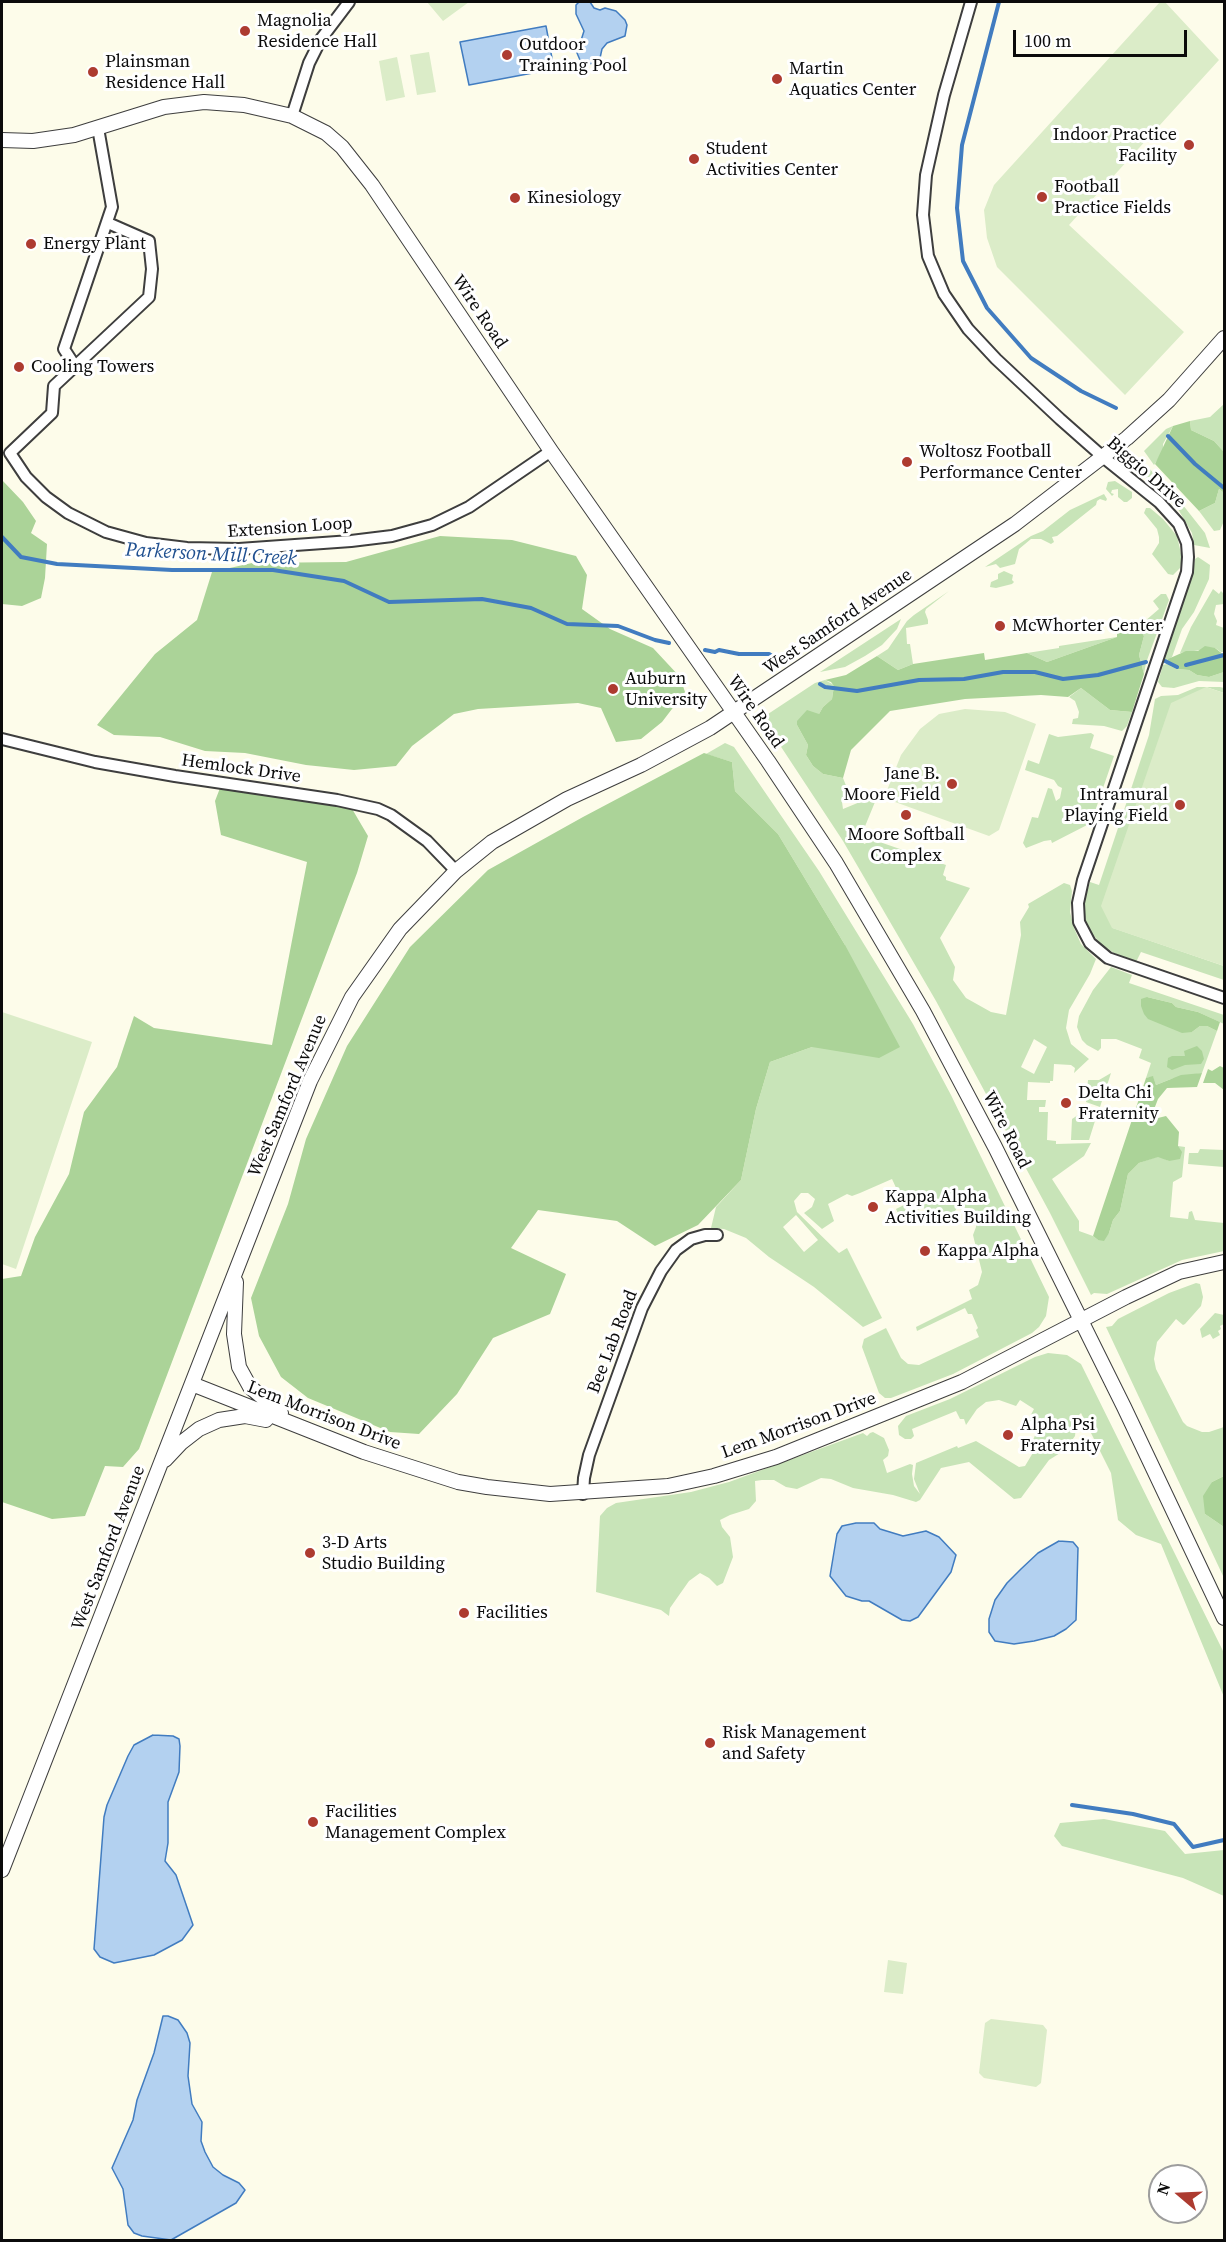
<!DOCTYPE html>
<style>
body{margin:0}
#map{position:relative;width:1226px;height:2242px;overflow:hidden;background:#fdfcea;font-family:"Source Serif 4",serif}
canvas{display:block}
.frame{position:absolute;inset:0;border:3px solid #0b0b0b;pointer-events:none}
.north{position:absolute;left:1148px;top:2164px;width:60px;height:60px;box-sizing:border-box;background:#fff;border:2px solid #9d9d9d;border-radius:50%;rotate:289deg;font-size:16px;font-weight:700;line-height:24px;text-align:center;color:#0b0b0b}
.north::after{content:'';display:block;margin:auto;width:21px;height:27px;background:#ad3b30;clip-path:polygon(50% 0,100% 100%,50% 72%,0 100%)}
.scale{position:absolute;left:1013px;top:30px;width:174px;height:27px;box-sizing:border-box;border:3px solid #0b0b0b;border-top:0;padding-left:8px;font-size:18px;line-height:21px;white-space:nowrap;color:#0b0b0b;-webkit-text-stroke:4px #fff;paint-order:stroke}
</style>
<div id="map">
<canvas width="1226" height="2242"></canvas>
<div class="frame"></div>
<div class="north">N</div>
<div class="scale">100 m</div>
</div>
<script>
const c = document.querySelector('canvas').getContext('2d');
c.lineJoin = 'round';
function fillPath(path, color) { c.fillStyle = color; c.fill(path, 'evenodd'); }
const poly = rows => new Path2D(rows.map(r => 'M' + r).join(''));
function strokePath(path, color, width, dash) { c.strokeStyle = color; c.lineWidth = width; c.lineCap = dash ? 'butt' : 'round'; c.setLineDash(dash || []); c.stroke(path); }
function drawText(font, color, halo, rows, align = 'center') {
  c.font = font + ' "Source Serif 4",serif'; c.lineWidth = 6; c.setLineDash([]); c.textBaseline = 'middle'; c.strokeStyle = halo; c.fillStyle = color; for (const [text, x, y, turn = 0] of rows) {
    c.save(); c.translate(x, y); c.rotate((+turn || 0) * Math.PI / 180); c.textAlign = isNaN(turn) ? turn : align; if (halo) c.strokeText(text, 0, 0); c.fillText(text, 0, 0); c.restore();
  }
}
const green = poly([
 [1224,404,1224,452,1214,441,1191,430,1190,421,1210,417],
 [1173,426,1163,444,1163,451,1154,465,1144,451,1166,429],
 [1139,458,1175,495,1205,533,1210,548,1194,545,1192,533,1178,509,1133,464],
 [1115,481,1132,492,1132,498,1127,502,1124,502,1118,497,1118,489,1112,490,1111,493,1114,494,1112,496,1106,489,1108,482],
 [1219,489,1224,493,1224,521,1220,530,1214,531,1199,511,1215,503],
 [1104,494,1107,499,1106,501,1100,499,1097,501,1096,505,1057,536,1052,537,1054,542,1051,544,1041,539,1031,539,1019,549,1015,564,1000,568,996,564,985,567,1031,536,1043,531,1070,510],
 [1146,508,1150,508,1163,519,1177,536,1182,558,1180,568,1173,575,1168,574,1152,554,1159,543,1159,537,1157,529,1144,513],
 [1198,557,1210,565,1209,579,1194,612,1182,629,1172,657,1167,661,1163,660,1192,577,1195,559],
 [1004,571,1013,575,1012,580,1014,582,1012,584,996,588,990,587,991,582,998,579,998,574],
 [1213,589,1219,594,1221,591,1224,594,1224,604,1216,605,1214,614,1217,621,1216,625,1224,628,1224,652,1221,652,1215,648,1180,653,1191,627],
 [949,591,926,609,925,612,928,620,928,624,906,628,907,644,910,644,913,664,898,670,877,656,888,649,907,621,914,615],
 [1161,594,1166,594,1169,600,1146,663,1144,674,1139,655,1144,636,1138,627,1159,609,1153,601],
 [901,619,897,629,882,645,865,656,845,667,820,672],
 [1117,637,1047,662,1027,653,1059,648,1059,646],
 [1167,664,1177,669,1189,670,1197,675,1209,677,1224,672,1224,682,1199,681,1174,688,1162,687,1158,682,1163,665],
 [825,680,834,685,832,699,823,707,819,714,814,714,797,725,808,745,806,755,813,766,823,774,843,778,851,798,842,802,843,809,872,797,875,802,861,836,864,844,874,840,946,865,943,875,946,877,946,880,970,888,940,938,955,967,953,980,966,998,991,1012,1006,1015,1021,935,1020,922,1029,907,1028,904,1064,883,1070,885,1072,891,1070,912,1074,928,1081,944,1096,959,1090,974,1069,1010,1066,1028,1071,1044,1089,1059,1074,1073,1075,1068,1071,1065,1054,1064,1053,1081,1050,1081,1050,1083,1028,1082,1027,1100,1046,1100,1045,1107,1039,1107,1039,1112,1048,1112,1047,1140,1056,1141,1056,1144,1091,1143,1084,1156,1052,1179,1079,1221,1079,1231,1093,1236,1098,1240,1109,1233,1113,1220,1120,1211,1128,1174,1139,1163,1159,1156,1169,1161,1178,1146,1185,1147,1182,1177,1173,1182,1170,1217,1188,1219,1189,1212,1192,1211,1195,1220,1224,1223,1224,1251,1182,1260,1107,1294,1094,1293,1091,1295,1050,1213,936,1001,843,841,768,727,768,714,815,683],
 [1034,1039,1047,1047,1034,1074,1021,1067],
 [1197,687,1220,687,1224,688,1224,693,1206,687,1113,928,1224,966,1224,980,1141,952,1136,962,1114,953,1102,945,1093,935,1086,922,1084,911,1085,899,1090,882,1099,885,1149,735,1155,699,1161,696,1178,695],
 [1081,688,1110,710,1132,712,1127,726,1122,731,1104,726,1072,724,1073,719,1078,718,1079,712,1075,701,1069,697],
 [1091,733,1094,735,1090,748,1114,756,1091,823,1052,843,1051,840,1044,841,1026,848,1023,843,1032,817,1038,818,1048,788,1052,789,1056,801,1060,798,1062,788,1058,786,1054,780,1025,770,1028,760,1039,764,1049,734,1058,737],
 [725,743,734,747,819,871,913,1024,951,1095,1049,1297,1046,1316,1039,1327,1032,1333,953,1374,891,1398,885,1398,879,1393,862,1347,864,1339,886,1328,901,1358,908,1364,919,1365,979,1337,976,1330,978,1328,972,1314,968,1314,965,1308,917,1331,916,1327,972,1299,969,1290,978,1285,982,1272,973,1235,976,1227,976,1217,972,1213,957,1208,949,1220,939,1216,933,1218,924,1208,912,1211,901,1219,896,1209,904,1205,892,1179,860,1193,852,1196,847,1194,828,1204,834,1221,822,1229,804,1213,812,1207,815,1199,808,1193,801,1193,794,1201,797,1212,839,1253,847,1248,882,1318,863,1327,814,1287,769,1257,746,1238,724,1229,711,1228,716,1207,741,1180,756,1109,770,1062,812,1047,845,945,778,834,735,791,732,762,706,754],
 [796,1215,818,1240,804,1252,783,1227],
 [1111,967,1132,975,1129,983,1224,1015,1224,1024,1198,1012,1176,1007,1172,1003,1147,997,1192,1032,1200,1026,1207,1026,1217,1031,1202,1073,1171,1079,1156,1085,1153,1077,1146,1078,1151,1063,1139,1058,1142,1049,1116,1039,1101,1039,1101,1048,1098,1051,1087,1045,1082,1040,1077,1027,1079,1016,1093,990],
 [1111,1073,1100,1107,1086,1102,1088,1080,1099,1080],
 [1078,1115,1095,1121,1089,1140,1071,1140,1072,1119],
 [1200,1149,1224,1150,1224,1167,1188,1164,1189,1153,1198,1153],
 [1196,1283,1200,1284,1203,1297,1201,1306,1185,1324,1183,1325,1176,1319,1157,1342,1154,1359,1156,1369,1183,1422,1187,1426,1202,1432,1209,1432,1224,1427,1224,1476,1212,1482,1205,1514,1224,1527,1224,1578,1106,1327,1112,1326,1118,1319,1169,1293],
 [1215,1313,1224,1315,1224,1324,1220,1326,1221,1329,1218,1331,1220,1335,1213,1339,1210,1334,1202,1338,1200,1329],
 [1048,1353,1067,1355,1081,1364,1224,1653,1224,1697,1161,1544,1136,1535,1118,1520,1111,1473,1081,1413,1077,1417,1075,1436,1065,1450,1049,1460,1021,1498,1014,1499,969,1462,941,1468,920,1500,916,1502,893,1495,853,1488,831,1479,821,1478,797,1489,786,1487,774,1480,762,1480,755,1481,756,1501,749,1509,730,1515,720,1520,722,1527,730,1537,733,1557,723,1583,717,1586,709,1578,700,1573,689,1581,670,1608,669,1616,661,1610,596,1592,600,1516,607,1508,616,1503,691,1492,729,1482,863,1433,867,1436,870,1433,873,1432,884,1438,889,1450,888,1456,883,1460,887,1473,910,1464,913,1465,912,1474,914,1486,920,1494,914,1479,916,1463,957,1446,958,1448,976,1441,1019,1467,1025,1466,1034,1451,1034,1447,1031,1445,1036,1433,1027,1422,1034,1409,1020,1400,1016,1406,999,1400,986,1402,977,1409,966,1425,964,1419,960,1419,956,1411,912,1429,914,1436,911,1439,905,1439,899,1435,898,1426,906,1416,950,1399,1035,1357],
 [1104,1819,1165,1831,1185,1854,1224,1850,1224,1896,1183,1878,1062,1846,1054,1836,1060,1823]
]);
const forest = poly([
 [1190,421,1191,430,1214,441,1224,452,1224,493,1219,489,1215,503,1199,511,1155,464,1173,426],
 [2,480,23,502,36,521,31,533,47,544,45,578,41,598,22,606,2,604],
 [440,536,512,540,576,556,587,575,582,609,610,629,653,648,680,677,685,692,662,722,641,739,616,742,601,708,578,703,478,709,454,714,412,746,396,766,354,770,306,765,245,753,205,751,160,737,114,735,97,725,155,654,197,620,212,572,252,563,346,562],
 [1120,626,1123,626,1129,631,1138,627,1144,636,1139,655,1144,674,1132,712,1110,710,1081,688,1068,697,1041,695,965,699,890,711,851,750,843,778,823,774,813,766,806,755,808,745,797,725,797,721,807,710,819,714,823,707,832,699,834,686,831,682,825,680,846,675,877,656,898,670,913,664,984,653,985,660,1027,653,1047,662,1117,637,1117,628],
 [1205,646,1215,648,1224,655,1224,672,1209,677,1197,675,1189,670,1177,669,1167,664,1168,659,1186,651,1198,651],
 [704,753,732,762,735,791,778,834,845,945,900,1047,879,1058,812,1047,770,1062,756,1109,741,1180,698,1225,655,1246,617,1221,538,1210,511,1248,566,1274,550,1314,493,1338,457,1394,419,1434,390,1432,308,1398,281,1377,259,1336,251,1298,288,1204,306,1139,347,1046,410,947,488,870,583,817],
 [222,783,348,802,368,836,357,873,139,1449,123,1467,105,1466,85,1516,52,1519,2,1502,2,1279,21,1276,35,1237,69,1174,84,1112,117,1067,134,1016,154,1028,272,1045,307,862,221,835,215,801],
 [1147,997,1172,1003,1176,1007,1198,1012,1220,1022,1217,1031,1207,1026,1200,1026,1192,1032,1182,1033,1148,1019,1144,1014,1141,1006,1141,999],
 [1197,1046,1202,1051,1204,1059,1201,1064,1185,1065,1172,1070,1167,1067,1168,1058,1172,1056,1185,1056,1184,1051],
 [1220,1066,1224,1068,1224,1090,1215,1083,1203,1083,1208,1069,1212,1071],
 [1202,1073,1197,1087,1167,1088,1158,1099,1153,1112,1158,1118,1166,1116,1179,1132,1178,1146,1182,1152,1180,1159,1169,1161,1158,1157,1139,1163,1128,1174,1120,1211,1113,1220,1109,1233,1104,1241,1098,1240,1093,1236,1146,1078,1153,1076,1156,1085,1181,1075],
 [1224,1476,1224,1527,1205,1514,1203,1496,1212,1482]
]);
const pitch = poly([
 [427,2,469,2,443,21],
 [1160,2,1165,2,1219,60,1069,225,1184,332,1125,395,997,267,987,238,984,210,994,185],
 [429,52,436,92,417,95,410,55],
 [397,57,405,97,386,101,379,61],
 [1206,687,1224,693,1224,966,1112,928,1101,906,1171,703],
 [965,709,1005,712,1036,724,999,830,989,836,884,798,901,755,920,729,939,714],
 [2,1012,92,1042,16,1269,2,1264],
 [888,1960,907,1963,903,1994,884,1992],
 [991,2019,1043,2025,1047,2030,1041,2083,1036,2087,984,2078,979,2073,985,2023]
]);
const water = poly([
 [579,2,590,2,594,8,600,10,605,8,616,11,625,20,627,25,625,36,607,43,602,49,600,58,595,63,587,64,580,60,577,53,584,31,576,14,576,5,579,2],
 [546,26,554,69,469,85,460,42,546,26],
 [856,1523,874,1523,880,1529,903,1536,926,1531,939,1537,956,1555,951,1572,918,1617,910,1621,902,1620,869,1601,862,1601,846,1596,830,1576,837,1534,842,1526,856,1523],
 [1059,1541,1073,1542,1078,1548,1076,1620,1066,1629,1054,1636,1034,1641,1014,1644,995,1641,989,1632,989,1619,995,1600,1007,1583,1021,1569,1038,1553,1059,1541],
 [153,1735,173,1736,179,1739,180,1746,179,1772,168,1802,168,1843,165,1861,176,1875,193,1925,182,1940,154,1955,114,1963,100,1957,94,1949,104,1817,107,1805,128,1756,134,1745,153,1735],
 [163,2016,168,2016,178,2020,187,2033,190,2043,188,2076,192,2104,202,2122,201,2141,205,2152,213,2167,223,2175,239,2183,245,2190,236,2203,171,2240,142,2236,134,2233,128,2225,123,2189,112,2168,133,2120,137,2100,154,2053,163,2016]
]);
const stream = poly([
 [999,2,962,145,957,208,963,261,987,308,1031,358,1081,391,1116,408],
 [1168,436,1195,464,1224,488],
 [2,537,21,557,57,564,172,570,273,570,344,581,389,602,482,599,531,608,567,624,618,626,655,640,669,643],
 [705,650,715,652,719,650,739,654,769,654,784,663],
 [1165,661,1177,667],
 [1186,665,1224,655],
 [820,684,825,687,857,691,919,680,964,679,1003,672,1035,672,1063,679,1098,675,1146,662],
 [1072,1805,1133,1814,1174,1824,1193,1847,1224,1840]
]);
const minor = poly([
 [971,2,944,95,926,175,923,215,928,256,944,294,968,329,996,359,1060,419,1103,457,1159,502,1179,524,1187,543,1188,557,1187,572,1083,880,1078,903,1079,922,1090,943,1108,958,1224,998],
 [292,116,309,63,321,39,349,2],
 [108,223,149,241,152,269,149,297,54,386,52,413,10,453,26,477,46,497,68,513,106,532,146,543,187,548,239,549,351,541,392,536,432,525,469,507,551,451],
 [75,366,64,349,112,207,98,128],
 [2,739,95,762,175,776,337,800,378,809,391,815,427,841,456,871],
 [583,1494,584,1478,589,1455,642,1308,661,1271,676,1250,691,1239,705,1235,717,1235]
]);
const tertiary = poly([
 [2,140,33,141,74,135,164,107,204,102,244,105,292,116,326,133,342,147,372,185,551,451,768,761,836,863,923,1011,995,1147,1124,1407,1224,1618],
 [236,1282,234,1334,239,1367,250,1387,281,1413],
 [192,1384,364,1452,458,1482,487,1487,550,1494,668,1486,714,1476,776,1457,962,1382,1126,1297,1179,1272,1224,1262],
 [165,1460,181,1443,199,1429,219,1420,245,1416,266,1420],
 [2,1870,310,1081,352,997,400,929,456,871,492,842,567,799,641,765,710,728,1015,524,1127,438,1169,400,1224,338]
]);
const markers = [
 [245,31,6,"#ad3b30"],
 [507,55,6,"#ad3b30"],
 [93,72,6,"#ad3b30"],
 [777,79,6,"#ad3b30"],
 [1189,145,6,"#ad3b30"],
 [694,159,6,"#ad3b30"],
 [1042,197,6,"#ad3b30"],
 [515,198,6,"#ad3b30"],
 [31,244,6,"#ad3b30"],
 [19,367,6,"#ad3b30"],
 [907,462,6,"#ad3b30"],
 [1000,626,6,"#ad3b30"],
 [613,689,6,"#ad3b30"],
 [952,784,6,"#ad3b30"],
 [1180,805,6,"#ad3b30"],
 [906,815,6,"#ad3b30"],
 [1066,1103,6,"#ad3b30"],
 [873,1207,6,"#ad3b30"],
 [925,1251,6,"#ad3b30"],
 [1008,1435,6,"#ad3b30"],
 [310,1553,6,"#ad3b30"],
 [464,1613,6,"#ad3b30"],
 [710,1743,6,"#ad3b30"],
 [313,1822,6,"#ad3b30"]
];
const poiNames = [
 ["Magnolia",257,21],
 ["Residence Hall",257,42],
 ["Outdoor",519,45],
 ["Training Pool",519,66],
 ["Plainsman",105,62],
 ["Residence Hall",105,83],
 ["Martin",789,69],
 ["Aquatics Center",789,90],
 ["Indoor Practice",1177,135,"right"],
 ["Facility",1177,156,"right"],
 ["Student",706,149],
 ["Activities Center",706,170],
 ["Football",1054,187],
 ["Practice Fields",1054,208],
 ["Kinesiology",527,198],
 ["Energy Plant",43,244],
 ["Cooling Towers",31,367],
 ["Woltosz Football",919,452],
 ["Performance Center",919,473],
 ["McWhorter Center",1012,626],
 ["Auburn",625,679],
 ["University",625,700],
 ["Jane B.",940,774,"right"],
 ["Moore Field",940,795,"right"],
 ["Intramural",1168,795,"right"],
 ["Playing Field",1168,816,"right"],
 ["Moore Softball",906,835,"center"],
 ["Complex",906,856,"center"],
 ["Delta Chi",1078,1093],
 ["Fraternity",1078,1114],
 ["Kappa Alpha",885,1197],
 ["Activities Building",885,1218],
 ["Kappa Alpha",937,1251],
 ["Alpha Psi",1020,1425],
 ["Fraternity",1020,1446],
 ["3-D Arts",322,1543],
 ["Studio Building",322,1564],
 ["Facilities",476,1613],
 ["Risk Management",722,1733],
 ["and Safety",722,1754],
 ["Facilities",325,1812],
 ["Management Complex",325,1833]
];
const streetNames = [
 ["Wire Road",479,312,56],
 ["Biggio Drive",1146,473,41],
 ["Extension Loop",290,528,-4],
 ["West Samford Avenue",838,622,-34],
 ["Wire Road",755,712,55],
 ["Hemlock Drive",241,769,8],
 ["West Samford Avenue",288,1096,-67],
 ["Wire Road",1006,1130,63],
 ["Bee Lab Road",613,1342,-69],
 ["Lem Morrison Drive",324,1416,21],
 ["Lem Morrison Drive",799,1426,-20],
 ["West Samford Avenue",109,1548,-69]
];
const waterNames = [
 ["Parkerson Mill Creek",211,555,3]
];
fillPath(green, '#c8e4b8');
fillPath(forest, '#abd398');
fillPath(pitch, '#dbecc8');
fillPath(water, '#b3d1f0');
strokePath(water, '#417cc0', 1.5);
strokePath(stream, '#417cc0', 4);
strokePath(minor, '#3e3e3e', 14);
strokePath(tertiary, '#3e3e3e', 16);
strokePath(minor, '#fff', 10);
strokePath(tertiary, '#fff', 14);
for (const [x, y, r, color] of markers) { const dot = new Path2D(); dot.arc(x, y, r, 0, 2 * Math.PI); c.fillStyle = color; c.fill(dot); strokePath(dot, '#fff', 2); }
drawText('18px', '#0b0b0b', '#fff', poiNames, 'left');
drawText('18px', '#0b0b0b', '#fff', streetNames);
drawText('italic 20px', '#205090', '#fff', waterNames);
</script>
